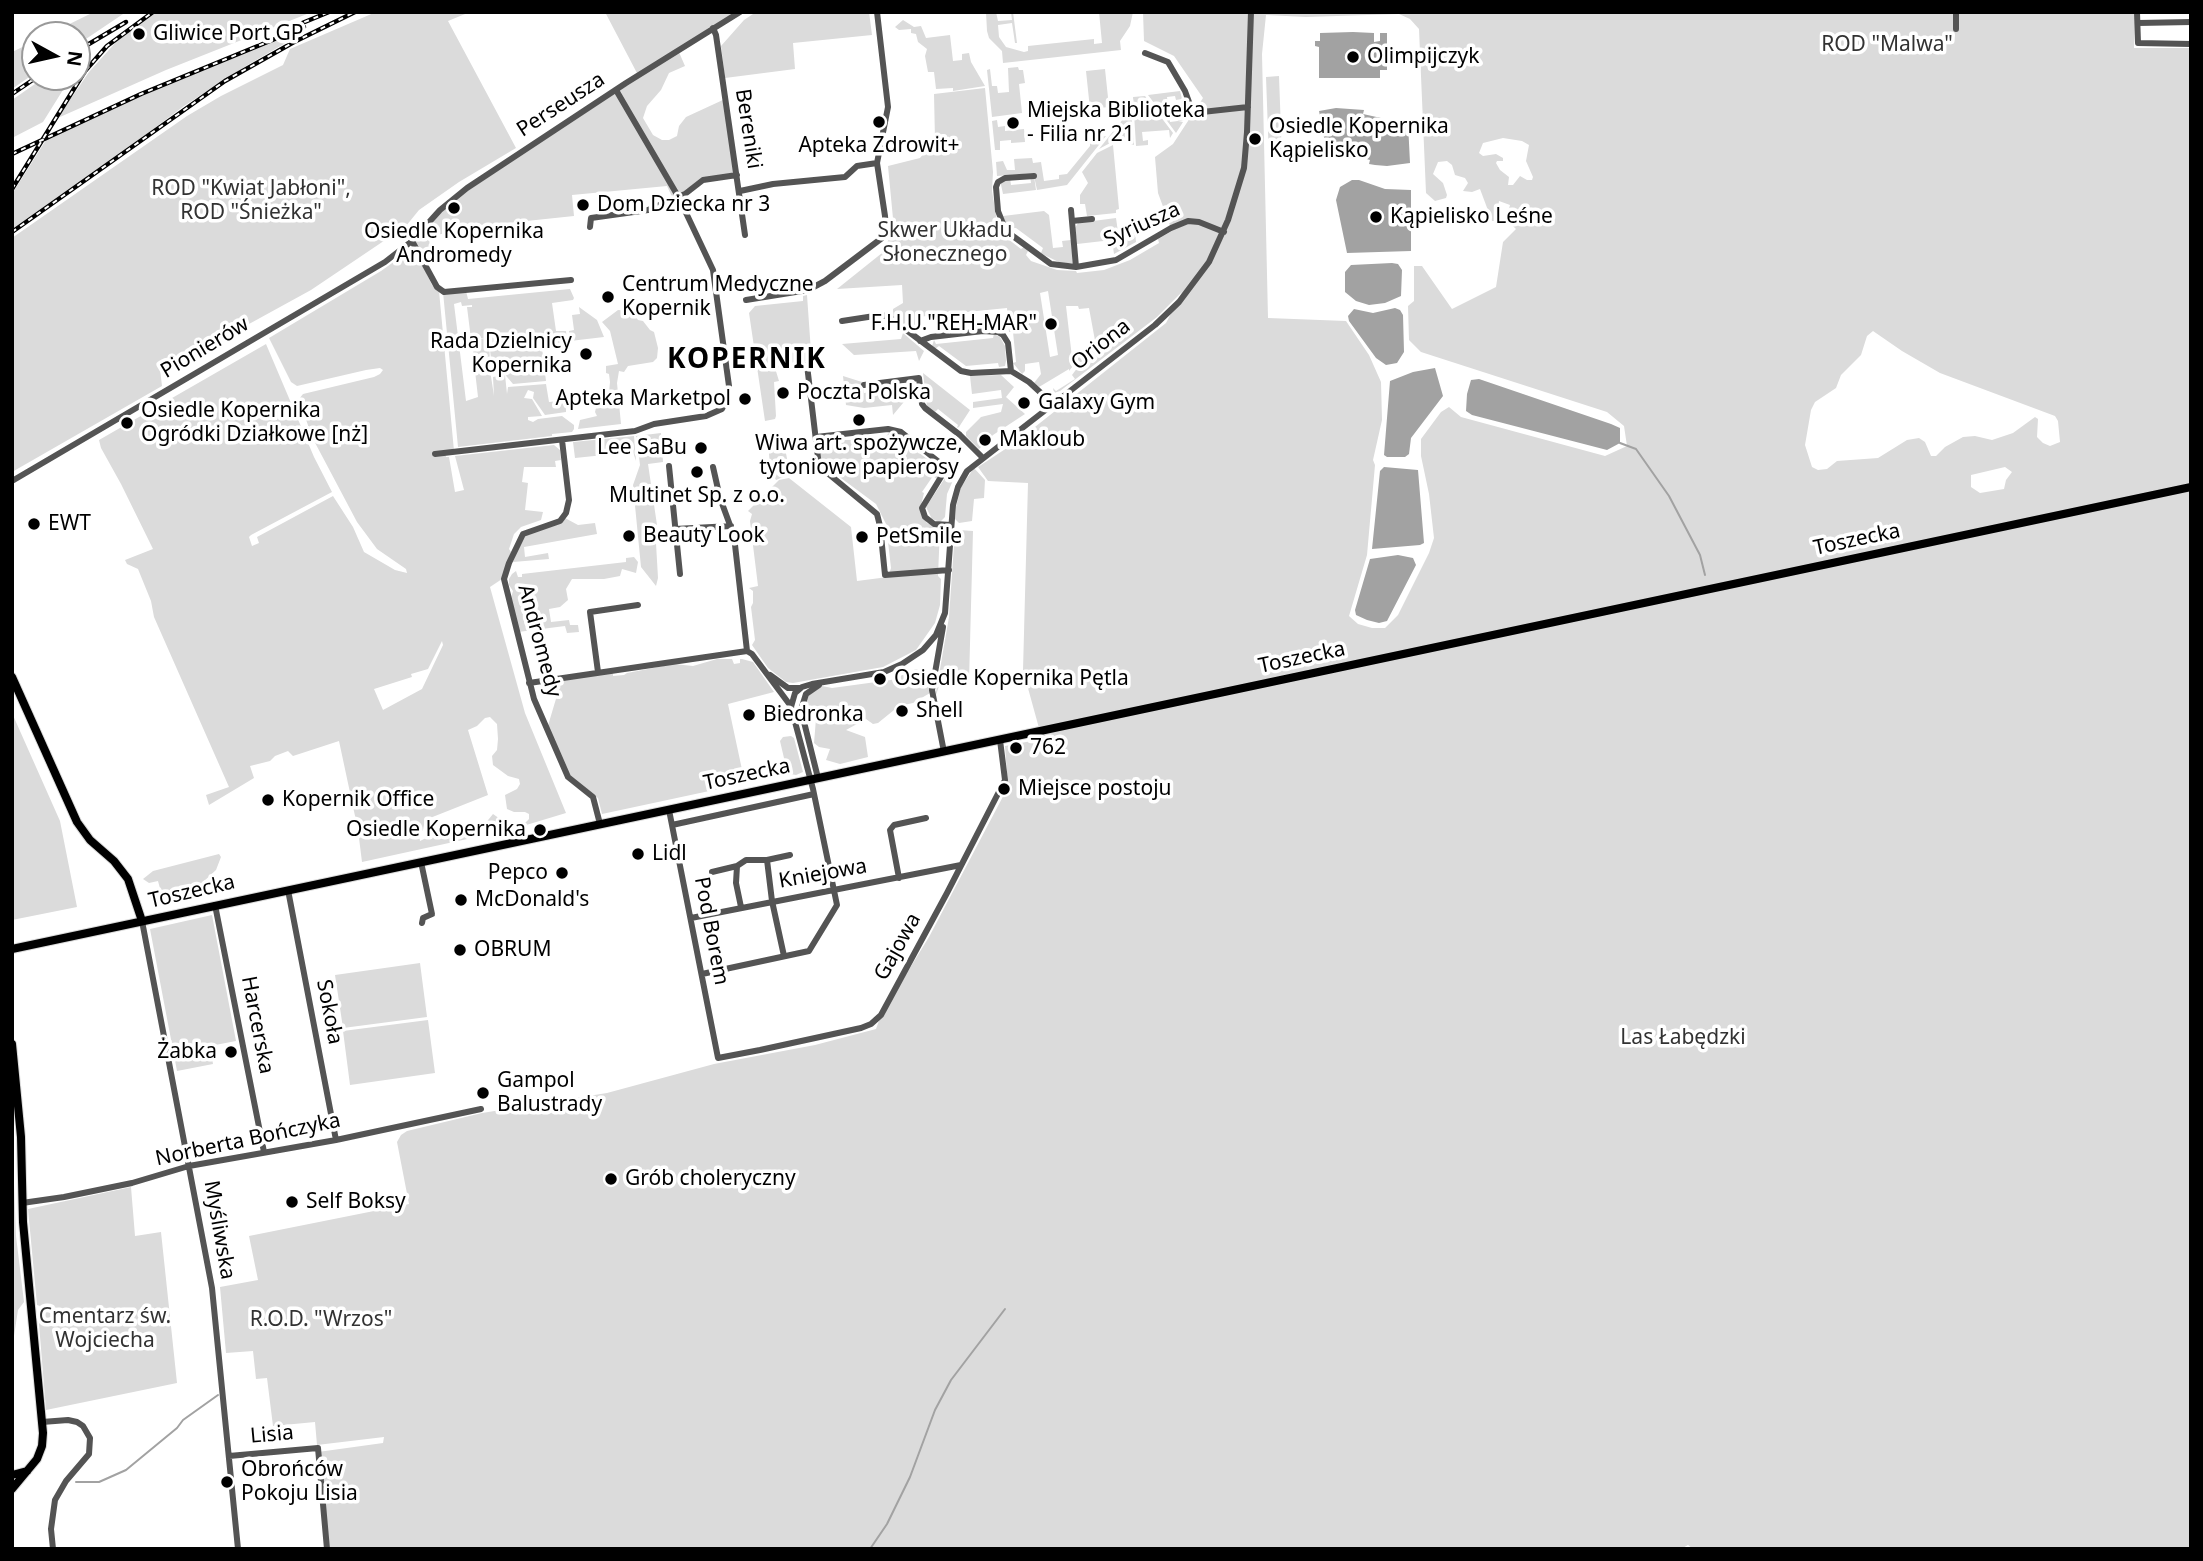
<!DOCTYPE html>
<meta charset="utf-8">
<style>
body{margin:0}
#map{position:relative;width:2203px;height:1561px;overflow:hidden;background:#fff;font-family:"Noto Sans",sans-serif}
canvas{display:block}
.frame{position:absolute;inset:0;border:14px solid #000;pointer-events:none}
.north{position:absolute;left:21px;top:21px;width:70px;height:70px;box-sizing:border-box;background:#fff;border:2px solid #999;border-radius:50%;rotate:98deg;font-size:19px;font-weight:700;line-height:28px;text-align:center;color:#000}
.north::after{content:'';display:block;margin:auto;width:24px;height:32px;background:#000;clip-path:polygon(50% 0,100% 100%,50% 72%,0 100%)}
</style>
<div id="map">
<canvas width="2203" height="1561"></canvas>
<div class="frame"></div>
<div class="north">N</div>
</div>
<script>
const c = document.querySelector('canvas').getContext('2d');
c.lineJoin = 'round';
function fillPath(path, color) { c.fillStyle = color; c.fill(path, 'evenodd'); }
const poly = rows => new Path2D(rows.map(r => 'M' + r).join(''));
function strokePath(path, color, width, dash) { c.strokeStyle = color; c.lineWidth = width; c.lineCap = dash ? 'butt' : 'round'; c.setLineDash(dash || []); c.stroke(path); }
function drawText(font, color, halo, rows, align = 'center') {
  c.font = font + ' "Noto Sans",sans-serif'; c.lineWidth = 7; c.setLineDash([]); c.textBaseline = 'middle'; c.strokeStyle = halo; c.fillStyle = color; for (const [text, x, y, turn = 0] of rows) {
    c.save(); c.translate(x, y); c.rotate((+turn || 0) * Math.PI / 180); c.textAlign = isNaN(turn) ? turn : align; if (halo) c.strokeText(text, 0, 0); c.fillText(text, 0, 0); c.restore();
  }
}
const green = poly([
 [94,12,126,12,77,45,77,35,47,35],
 [157,12,312,12,166,70,60,117,61,113,89,72,117,41],
 [376,12,470,12,448,21,516,148,459,182,419,210,406,226,311,290,167,369,165,367,160,369,162,386,12,472,12,238,187,116,221,96,283,65,290,49],
 [605,12,740,12,678,50,685,66,669,73,661,90,647,106,643,118,653,135,662,140,669,140,677,136,679,126,686,117,725,99,737,175,702,180,673,199,667,186,572,195,574,216,498,224,489,230,430,235,429,239,431,254,421,262,432,285,439,291,454,451,445,452,446,457,449,457,455,492,464,490,455,456,554,445,560,450,561,460,555,461,556,467,524,467,522,482,528,483,525,510,543,512,541,520,521,527,514,534,509,549,511,552,502,579,490,587,525,713,566,813,513,829,362,862,358,830,339,741,293,756,288,751,275,756,270,761,250,766,254,778,209,805,206,795,229,787,154,617,151,601,138,569,127,564,125,560,153,549,121,484,101,448,99,440,266,344,314,457,332,492,251,535,249,537,252,546,259,543,257,537,333,496,353,527,364,552,395,570,407,573,406,569,377,549,357,522,312,437,299,399,303,394,374,377,380,374,383,370,380,368,366,370,297,386,291,382,269,338,381,271,402,256,413,256,421,264,412,241,447,204,638,75],
 [442,641,443,645,422,689,383,710,374,689,412,677,411,674,428,669],
 [490,717,497,724,498,739,497,750,492,756,493,765,508,776,519,779,520,784,517,789,505,795,507,809,514,812,525,812,529,814,529,819,526,822,503,821,493,814,484,825,473,828,467,832,452,835,438,832,420,841,419,835,423,830,425,820,488,795,468,730,477,726,485,718],
 [756,12,869,12,872,35,793,43,795,69,725,78,721,46,744,20],
 [986,12,996,12,998,21,1012,20,1011,12,1013,12,1017,43,1015,43,1012,23,998,25,999,37,1006,47,1024,52,1028,51,1028,46,1094,39,1094,44,1102,43,1099,12,1133,12,1130,26,1120,41,1121,50,1003,63,1002,51,989,38,987,31],
 [1143,12,1954,12,1954,34,1957,12,2135,12,2134,48,2191,48,2191,1549,1693,1549,1688,1545,1681,1549,326,1549,318,1452,383,1443,384,1437,317,1445,315,1422,273,1426,267,1378,256,1379,253,1351,226,1353,220,1287,258,1280,249,1236,409,1204,397,1142,401,1135,407,1131,482,1113,607,1093,714,1064,815,1045,876,1029,881,1015,929,937,1008,787,1005,746,1042,739,1023,670,1028,483,988,481,978,467,1016,442,1166,323,1182,292,1157,317,1060,391,1054,393,1053,388,1056,391,1075,379,1072,375,1078,367,1078,357,1092,354,1092,347,1096,346,1089,308,1079,309,1078,306,1066,306,1073,366,1069,371,1069,369,1039,387,1034,383,1041,374,1039,362,1025,364,1025,371,1022,374,1013,363,1016,362,1013,332,1009,332,1007,308,917,317,917,334,893,316,893,309,903,303,902,285,837,289,882,253,894,229,888,166,920,158,935,140,934,94,985,88,993,172,992,191,997,221,994,224,997,238,1010,236,1008,239,1021,249,1024,247,1028,251,1026,255,1031,261,1057,270,1076,271,1077,273,1104,270,1130,260,1159,243,1158,239,1172,231,1158,193,1155,157,1173,144,1203,98,1174,56,1144,41],
 [1399,14,1410,19,1419,29,1426,193,1435,201,1446,198,1447,195,1443,183,1433,174,1438,162,1447,161,1452,165,1455,175,1465,178,1468,183,1463,191,1472,192,1480,189,1492,221,1494,221,1497,216,1499,201,1510,205,1506,219,1516,229,1503,242,1496,287,1452,309,1422,266,1414,266,1414,301,1408,306,1409,340,1421,352,1607,412,1624,426,1627,446,1605,456,1461,417,1449,407,1441,412,1421,439,1421,456,1429,494,1434,538,1429,553,1398,615,1385,628,1372,628,1358,624,1349,616,1367,555,1375,465,1373,460,1382,420,1381,382,1369,355,1346,321,1268,318,1262,54,1266,15,1306,17],
 [1503,138,1522,141,1529,145,1526,161,1533,177,1532,180,1527,180,1520,176,1513,185,1508,185,1509,177,1500,170,1496,163,1497,161,1503,161,1503,158,1496,154,1483,156,1479,153,1483,143],
 [1048,291,1058,355,1050,357,1040,293],
 [1873,331,1902,351,1940,373,2055,416,2058,421,2060,442,2050,446,2043,443,2037,437,2038,419,2035,417,2013,433,1992,440,1975,436,1963,437,1945,447,1936,456,1931,456,1925,442,1919,438,1907,440,1878,458,1837,461,1827,469,1818,470,1812,467,1805,445,1811,410,1815,402,1836,388,1841,375,1861,355,1867,336],
 [2005,467,2012,472,2006,480,2004,489,1980,493,1971,487,1971,475],
 [903,20,914,27,921,26,926,38,950,35,953,61,962,60,962,54,969,53,971,62,985,86,953,91,953,88,936,89,934,72,928,72,925,56,927,49,918,42,916,34,911,33,911,29,899,30,895,27],
 [298,32,296,37,246,66,184,106,52,205,12,230,12,194,46,140,127,102],
 [35,41,35,73,12,89,12,52],
 [1018,67,1019,70,1023,70,1025,83,1019,84,1022,113,992,117,987,70,990,69,992,86,997,86,998,93,1009,92,1008,68],
 [1105,69,1109,107,1090,109,1086,71],
 [1279,76,1282,158,1269,159,1266,77],
 [45,77,71,77,43,122,12,138,12,100],
 [1180,91,1182,99,1176,100,1175,96,1167,97,1170,122,1178,121,1177,116,1184,115,1184,120,1178,121,1183,122,1176,133,1148,95],
 [1145,96,1173,133,1170,138,1169,130,1142,132,1143,141,1148,140,1148,145,1136,146,1133,97],
 [1131,109,1134,145,1121,141,1112,142,1099,149],
 [997,120,998,127,1005,126,1005,131,1024,129,1025,142,1011,143,1011,140,1000,141,1000,150,995,150,992,121],
 [1106,136,1067,185,1037,190,1034,176,1036,190,1003,194,1000,180,1010,178,1011,185,1031,183,1030,176,1034,175,1034,173,997,176,996,162,1003,161,1007,170,1015,170,1014,159,1032,158,1033,163,1041,162,1044,181,1059,179,1059,175,1067,174,1090,146,1090,139],
 [1113,145,1119,209,1116,210,1116,213,1087,216,1085,204,1080,204,1080,195,1088,183,1082,172,1097,153],
 [1044,211,1049,215,1053,248,1063,247,1062,241,1071,240,1073,263,1061,263,1044,255,1041,253,1043,248,1016,228,1010,228,1006,224,1003,216],
 [1116,218,1119,239,1129,238,1129,233,1135,232,1136,242,1114,254,1112,240,1077,244,1075,228,1078,223],
 [570,289,574,298,573,300,552,303,556,331,566,331,567,343,542,348,546,381,513,384,502,371,501,366,492,366,490,350,494,350,490,348,489,337,490,367,475,369,472,341,485,338,471,339,467,307,472,307,472,305,462,306,461,302,454,304,466,401,478,397,475,371,490,370,494,396,493,377,505,375,507,394,508,387,546,384,549,402,569,400,569,406,566,407,566,412,545,415,533,398,534,392,528,390,524,398,532,399,542,416,528,417,528,420,533,422,538,419,562,416,574,425,574,429,572,432,552,434,552,436,458,447,443,292,466,291,468,299],
 [807,295,811,352,807,361,775,368,779,381,774,382,776,416,775,419,765,421,749,313,755,306,803,301,803,296],
 [579,307,597,320,604,337,570,341,569,331,574,330,572,315,580,314],
 [618,310,632,311,638,320,643,321,650,330,654,332,658,348,657,358,653,362,628,366,624,372,619,371,617,383,621,424,578,429,580,420,597,416,595,412,597,404,608,403,610,382,609,374,606,373,606,366,618,364,610,331,602,322],
 [903,333,924,351,919,361,916,351,854,355,842,344,901,339],
 [994,334,1000,337,1005,346,1006,361,1005,366,999,367,998,363,966,366,939,346,935,349,932,346,934,340,936,344,993,338],
 [923,373,970,410,959,427,957,428,958,425,938,409,935,412,927,406],
 [1001,375,1014,387,1006,397,1025,414,993,435,979,449,966,436,966,432,981,417,1001,412,1003,404,973,408,973,402,1002,398,1001,390,972,394,970,376],
 [843,376,862,382,864,393,918,385,893,415,892,405,864,408,846,405],
 [661,433,663,462,648,464,657,525,655,526,658,578,656,586,641,567,633,485,640,465,638,449,641,449,642,453,650,452,649,444,638,448,636,436],
 [889,433,897,434,897,436,931,462,934,460,939,470,937,479,933,476,922,492,924,493,920,510,927,523,940,528,938,576,941,579,940,605,935,623,916,650,883,667,793,683,786,682,768,668,752,645,755,640,751,607,753,603,753,591,749,588,758,586,750,521,752,514,748,511,779,480,789,478,851,527,857,581,888,577,891,568,886,524,876,504,822,464,818,440,823,439,824,443,834,441,834,438,839,437,840,440,860,440,886,436],
 [634,436,636,461,633,452,575,458,573,442],
 [783,438,790,474,776,480,770,468,768,439],
 [974,468,985,480,984,498,974,499,972,521,959,523,955,519,956,507,961,487],
 [945,472,954,478,947,494,945,517,940,522,932,519,926,507,945,478],
 [565,518,578,525,595,523,597,534,524,547,525,557,548,553,549,559,513,562,521,538],
 [959,530,973,531,969,681,939,686,935,698,949,617,955,531],
 [634,557,638,562,636,573,622,569,620,576,604,579,572,579,566,589,568,600,560,607,549,609,551,622,569,620,570,625,578,625,579,632,567,633,565,626,518,632,510,601,513,591,509,585,509,579,512,574,516,571,518,577,522,577,522,574,626,562,626,558],
 [717,659,732,659,734,664,740,663,740,659,742,659,753,662,774,692,728,704,744,779,742,784,602,814,598,798,573,783,547,729,561,682,564,679,613,672,613,676,624,675,627,673,674,664,693,666],
 [916,669,923,672,927,677,930,684,930,693,913,703,899,706,878,723,873,724,866,719,846,730,865,737,868,757,840,764,826,760,830,749,819,747,814,743,816,719,808,718,804,713,807,695,822,686,832,688,891,680],
 [12,713,60,821,77,907,12,920],
 [791,736,794,738,803,772,796,775,790,774,787,771,780,741,783,737],
 [219,854,221,857,216,870,202,883,202,890,162,896,158,881,149,883,143,879,153,871],
 [212,915,236,1041,210,1046,213,1064,177,1071,150,929],
 [420,963,427,1017,343,1028,335,975],
 [428,1020,435,1073,350,1085,343,1031],
 [12,1130,16,1236,24,1302,18,1310,14,1336],
 [131,1187,135,1236,161,1232,177,1383,46,1410,38,1312,40,1306,37,1305,28,1209]
]);
const water = poly([
 [1353,32,1374,33,1374,42,1380,41,1380,33,1387,33,1387,70,1380,70,1380,78,1319,78,1319,47,1315,46,1315,41,1320,41,1320,33],
 [1336,108,1364,110,1363,114,1381,118,1379,126,1390,128,1408,123,1410,163,1387,166,1375,165,1369,164,1370,160,1352,155,1354,146,1343,145,1326,148,1319,111],
 [1352,180,1359,180,1385,189,1411,190,1411,251,1347,253,1336,200,1340,187],
 [1392,263,1398,264,1402,270,1401,296,1385,303,1369,305,1356,301,1345,292,1345,272,1351,265],
 [1395,308,1400,310,1403,315,1404,352,1397,363,1386,365,1376,358,1349,321,1348,316,1354,309,1373,313],
 [1435,368,1443,396,1411,438,1409,454,1405,457,1387,457,1384,455,1390,381,1413,372],
 [1479,379,1611,424,1620,428,1620,443,1607,450,1472,415,1466,411,1467,394,1471,380],
 [1384,467,1418,470,1424,543,1420,545,1372,549,1380,471],
 [1398,555,1413,558,1416,565,1387,621,1379,623,1367,620,1356,615,1355,610,1370,559]
]);
const stream = poly([
 [1620,443,1636,449,1669,496,1700,555,1705,575],
 [76,1482,99,1482,126,1470,177,1428,183,1420,218,1395],
 [870,1549,887,1524,910,1477,935,1410,951,1380,1005,1309]
]);
const minor = poly([
 [1956,12,1956,29],
 [2137,12,2138,43,2191,44],
 [2138,23,2191,22],
 [713,28,716,35,745,235],
 [1145,53,1168,62,1185,91,1193,113,1248,107],
 [1034,176,1005,178,998,182,996,187,998,211,1006,231,1051,264,1076,267,1116,260,1171,228,1188,221,1199,222,1224,232],
 [740,191,773,184,845,177,857,166,877,163],
 [1071,210,1076,267],
 [1072,221,1092,219],
 [590,227,591,218,648,210,685,194,703,180,737,175],
 [412,241,437,287,444,292,571,280],
 [746,300,808,290,825,281,882,238,886,228,885,216,877,163,888,107,877,12],
 [842,321,881,315,889,317,961,371,971,373,1011,371,1029,382,1053,404],
 [920,341,931,337,983,331,998,332,1003,335,1008,343,1011,371],
 [807,365,819,466,877,514,880,526,885,575,949,570],
 [864,385,919,378,922,404,925,408,960,435,982,457],
 [816,437,888,429,901,432,939,462,941,468,941,477,922,508,925,517,934,524,951,525],
 [562,440,569,500,566,513,560,521,523,534,509,563,504,579,534,699,568,777,593,797,600,824],
 [435,454,635,431,654,424,706,416,722,409,724,405,729,386,713,270,679,198,616,90],
 [669,466,680,574],
 [713,467,720,498,734,536,747,651,752,654,790,705],
 [12,481,385,262,412,241,440,210,467,188,626,83,740,12],
 [675,529,731,526],
 [943,627,932,690,944,752],
 [598,672,590,612,638,605],
 [770,675,788,688,800,688],
 [529,683,747,651],
 [818,778,801,710,806,694,819,685],
 [669,810,718,1058,760,1050,861,1028,871,1024,881,1015,947,893,1005,780,1000,740],
 [672,825,814,794],
 [767,860,790,855],
 [421,862,432,914,423,918,422,923],
 [712,872,737,866],
 [899,878,890,830,894,825,926,818],
 [288,890,336,1140],
 [215,905,264,1152],
 [741,907,736,883,737,866,746,860,767,860,772,901,784,956],
 [691,918,961,865],
 [142,921,212,1288,238,1549],
 [702,974,809,951,837,905,813,789,791,707,795,693,802,687,812,684,884,672,902,664,923,650,936,635,945,613,953,505,958,487,967,471,1155,325,1179,302,1209,262,1228,220,1244,168,1247,132,1251,12],
 [22,1203,64,1197,132,1183,189,1166,336,1140,481,1109],
 [42,1422,68,1420,77,1422,83,1426,90,1438,89,1454,66,1481,55,1500,51,1529,53,1549],
 [229,1456,318,1448,327,1549]
]);
const major = poly([
 [12,677,77,822,90,840,114,861,128,879,142,921],
 [12,949,2191,487],
 [12,1044,21,1137,23,1222,43,1433,42,1446,37,1459,12,1489],
 [12,1475,27,1471]
]);
const rail = poly([
 [295,26,329,12],
 [77,51,126,22],
 [12,94,37,77],
 [12,154,141,94,304,27],
 [12,189,85,71,107,46,153,12],
 [12,232,225,81,294,42,355,12]
]);
const markers = [
 [139,34,7,"#000"],
 [1353,57,7,"#000"],
 [879,122,7,"#000"],
 [1013,123,7,"#000"],
 [1255,139,7,"#000"],
 [583,205,7,"#000"],
 [454,208,7,"#000"],
 [1376,217,7,"#000"],
 [608,297,7,"#000"],
 [1051,324,7,"#000"],
 [586,354,7,"#000"],
 [783,393,7,"#000"],
 [745,399,7,"#000"],
 [1024,403,7,"#000"],
 [859,420,7,"#000"],
 [127,423,7,"#000"],
 [985,440,7,"#000"],
 [701,448,7,"#000"],
 [697,472,7,"#000"],
 [34,524,7,"#000"],
 [629,536,7,"#000"],
 [862,537,7,"#000"],
 [880,679,7,"#000"],
 [902,711,7,"#000"],
 [749,715,7,"#000"],
 [1016,748,7,"#000"],
 [1004,789,7,"#000"],
 [268,800,7,"#000"],
 [540,830,7,"#000"],
 [638,854,7,"#000"],
 [562,873,7,"#000"],
 [461,900,7,"#000"],
 [460,950,7,"#000"],
 [231,1052,7,"#000"],
 [483,1093,7,"#000"],
 [611,1179,7,"#000"],
 [292,1202,7,"#000"],
 [227,1482,7,"#000"]
];
const poiNames = [
 ["Gliwice Port GP",153,34],
 ["Olimpijczyk",1367,57],
 ["Miejska Biblioteka",1027,111],
 ["- Filia nr 21",1027,135],
 ["Osiedle Kopernika",1269,127],
 ["Kąpielisko",1269,151],
 ["Apteka Zdrowit+",879,146,"center"],
 ["Dom Dziecka nr 3",597,205],
 ["Kąpielisko Leśne",1390,217],
 ["Osiedle Kopernika",454,232,"center"],
 ["Andromedy",454,256,"center"],
 ["Centrum Medyczne",622,285],
 ["Kopernik",622,309],
 ["F.H.U.\"REH-MAR\"",1037,324,"right"],
 ["Rada Dzielnicy",572,342,"right"],
 ["Kopernika",572,366,"right"],
 ["Poczta Polska",797,393],
 ["Apteka Marketpol",731,399,"right"],
 ["Galaxy Gym",1038,403],
 ["Osiedle Kopernika",141,411],
 ["Ogródki Działkowe [nż]",141,435],
 ["Makloub",999,440],
 ["Wiwa art. spożywcze,",859,444,"center"],
 ["tytoniowe papierosy",859,468,"center"],
 ["Lee SaBu",687,448,"right"],
 ["Multinet Sp. z o.o.",697,496,"center"],
 ["EWT",48,524],
 ["Beauty Look",643,536],
 ["PetSmile",876,537],
 ["Osiedle Kopernika Pętla",894,679],
 ["Shell",916,711],
 ["Biedronka",763,715],
 ["762",1030,748],
 ["Miejsce postoju",1018,789],
 ["Kopernik Office",282,800],
 ["Osiedle Kopernika",526,830,"right"],
 ["Lidl",652,854],
 ["Pepco",548,873,"right"],
 ["McDonald's",475,900],
 ["OBRUM",474,950],
 ["Żabka",217,1052,"right"],
 ["Gampol",497,1081],
 ["Balustrady",497,1105],
 ["Grób choleryczny",625,1179],
 ["Self Boksy",306,1202],
 ["Obrońców",241,1470],
 ["Pokoju Lisia",241,1494]
];
const parkNames = [
 ["ROD \"Malwa\"",1887,45],
 ["ROD \"Kwiat Jabłoni\",",251,189],
 ["ROD \"Śnieżka\"",251,213],
 ["Skwer Układu",945,231],
 ["Słonecznego",945,255],
 ["Las Łabędzki",1683,1038],
 ["Cmentarz św.",105,1317],
 ["Wojciecha",105,1341],
 ["R.O.D. \"Wrzos\"",321,1320]
];
const streetNames = [
 ["Perseusza",561,105,-33],
 ["Bereniki",748,129,81],
 ["Syriusza",1142,225,-24],
 ["Oriona",1101,345,-38],
 ["Pionierów",205,348,-31],
 ["Toszecka",1857,540,-12],
 ["Andromedy",539,641,75],
 ["Toszecka",1302,658,-12],
 ["Toszecka",747,775,-12],
 ["Kniejowa",823,874,-10],
 ["Toszecka",192,892,-13],
 ["Pod Borem",711,931,79],
 ["Gajowa",898,947,-61],
 ["Sokoła",329,1012,79],
 ["Harcerska",257,1025,79],
 ["Norberta Bończyka",248,1140,-12],
 ["Myśliwska",219,1230,80],
 ["Lisia",272,1435,-5]
];
const districtNames = [
 ["KOPERNIK",747,360]
];
fillPath(green, '#dbdbdb');
fillPath(water, '#a2a2a2');
strokePath(stream, '#a2a2a2', 2);
strokePath(major, '#dbdbdb', 10);
strokePath(minor, '#545454', 6);
strokePath(major, '#000', 8);
strokePath(rail, '#000', 4.5);
strokePath(rail, '#fff', 2, [5]);
for (const [x, y, r, color] of markers) { const dot = new Path2D(); dot.arc(x, y, r, 0, 2 * Math.PI); c.fillStyle = color; c.fill(dot); strokePath(dot, '#fff', 2.5); }
drawText('21px', '#000', '#fff', poiNames, 'left');
drawText('21px', '#323232', '#fff', parkNames);
drawText('21px', '#000', '#fff', streetNames);
c.letterSpacing = '2px';
drawText('bold 28px', '#000', '#fff', districtNames);
c.letterSpacing = '0px';
</script>
